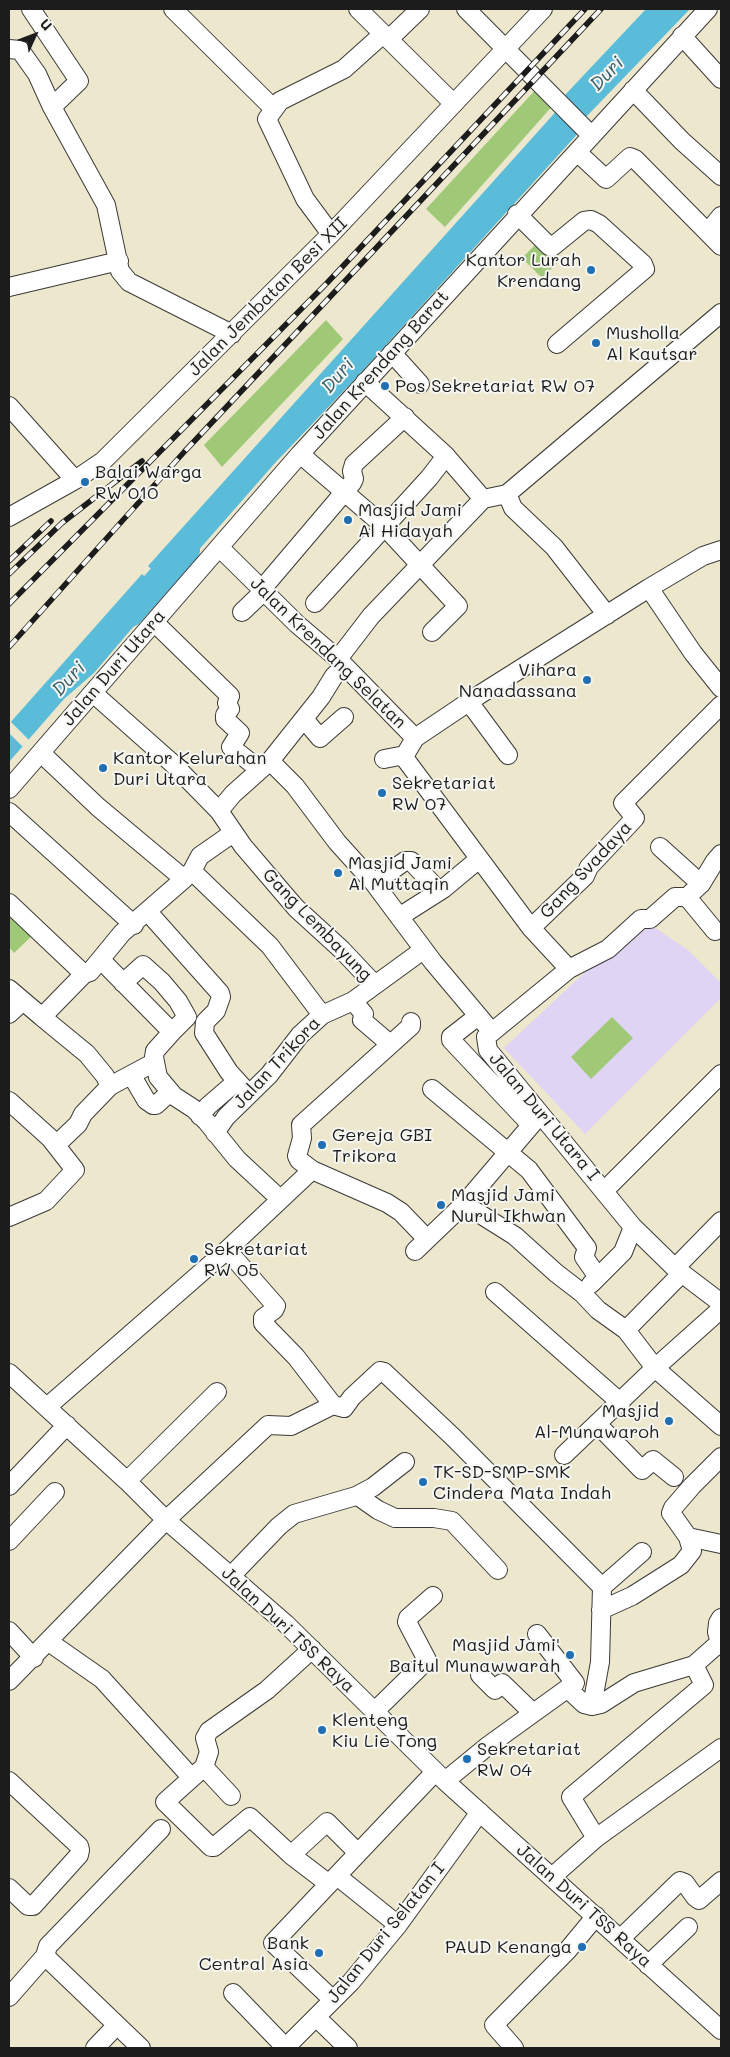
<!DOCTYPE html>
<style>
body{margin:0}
#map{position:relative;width:730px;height:2057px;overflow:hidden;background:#ece7cd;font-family:Mali,sans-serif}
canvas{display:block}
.frame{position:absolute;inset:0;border:10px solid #1c1c1c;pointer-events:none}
.north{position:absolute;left:10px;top:10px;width:50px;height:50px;-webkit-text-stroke:4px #f6f6f2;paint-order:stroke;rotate:47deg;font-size:14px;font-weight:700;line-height:20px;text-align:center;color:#1c1c1c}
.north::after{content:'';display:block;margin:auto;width:18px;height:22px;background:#1c1c1c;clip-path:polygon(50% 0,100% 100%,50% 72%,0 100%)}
</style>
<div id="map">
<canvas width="730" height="2057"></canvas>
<div class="frame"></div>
<div class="north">U</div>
</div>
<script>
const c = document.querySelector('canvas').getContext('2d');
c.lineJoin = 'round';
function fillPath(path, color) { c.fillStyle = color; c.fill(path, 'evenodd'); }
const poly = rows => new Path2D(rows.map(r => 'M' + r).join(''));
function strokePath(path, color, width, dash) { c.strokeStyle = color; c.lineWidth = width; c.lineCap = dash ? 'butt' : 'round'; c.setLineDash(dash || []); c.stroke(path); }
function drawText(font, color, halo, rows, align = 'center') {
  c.font = font + ' Mali,sans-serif'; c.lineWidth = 4; c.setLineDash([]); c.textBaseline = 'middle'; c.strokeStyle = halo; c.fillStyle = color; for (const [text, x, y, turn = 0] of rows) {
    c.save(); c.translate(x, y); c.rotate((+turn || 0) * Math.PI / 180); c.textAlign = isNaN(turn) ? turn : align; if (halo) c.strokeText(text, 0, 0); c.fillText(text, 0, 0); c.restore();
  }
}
const built = poly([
 [642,919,688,950,721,983,721,998,585,1134,504,1048]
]);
const green = poly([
 [538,87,555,103,445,227,426,209],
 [539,241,559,261,542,278,522,258],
 [326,320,343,339,222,467,204,445],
 [9,906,35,933,14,953,9,947],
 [612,1017,633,1038,591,1079,571,1057]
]);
const water = poly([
 [646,9,690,9,586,117,565,95],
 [560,107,582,129,357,377,275,463,168,585,148,566],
 [142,574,162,593,94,673,64,699,9,762,9,724]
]);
const pier = poly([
 [9,720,29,740,23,747,9,733]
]);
const river = poly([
 [130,613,186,550]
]);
const minor = poly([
 [31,9,79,81,52,107],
 [173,9,273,108],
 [358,9,453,103],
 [466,9,591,135],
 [682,36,721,79],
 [389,39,420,9],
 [9,49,20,50,37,74,52,107,106,205,120,271,129,282,232,334],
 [633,90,682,141,721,176],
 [577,152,606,179,630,157,635,159,721,246],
 [517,214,549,246,552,247,584,221,591,220,599,224,643,264,645,269,557,344],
 [708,232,721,216],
 [331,234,305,199,267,119,280,101,344,69,383,34],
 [9,287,119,261],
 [392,353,420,384],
 [365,382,446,456,483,499],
 [9,406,75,480],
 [300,454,384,526,458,606,432,632],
 [507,494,513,508,554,547,607,615],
 [9,517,75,480,103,461,331,234,543,9],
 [219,547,297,624,338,659,415,738],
 [649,588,693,653,721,688],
 [262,589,352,483,354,479,352,471,354,464,405,417],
 [315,603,429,478,446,456],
 [242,612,264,591],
 [154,622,230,696,227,703,230,709,225,715,225,719,240,733,231,747,260,770],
 [338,659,371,616,483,499,507,494,721,313],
 [93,693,172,763,219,811,243,846,296,908,342,950,375,985],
 [469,702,508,755],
 [304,719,320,738,344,717],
 [41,753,98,807,184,879,192,871,270,946,322,1015],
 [384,759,405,755],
 [270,761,295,786,337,842,374,883,433,962,491,1031],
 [9,789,300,454,708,9],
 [219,811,233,794,270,761,321,697,334,676,344,666],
 [9,812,134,925],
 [660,847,701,884],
 [721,854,715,861,701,884,687,897,675,897,650,919,641,919,608,949,569,969,486,1037,488,1050,633,1227,675,1268,721,1303],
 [192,871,200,856,233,833],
 [374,883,405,861,411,861,438,890],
 [687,897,715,931],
 [9,903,84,974,90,972,122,933,184,879],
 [148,912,220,993,221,997,216,1011,205,1022,204,1033,229,1072,249,1094],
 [399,917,443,889,479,859],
 [531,928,585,876,589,867,635,818,623,803,721,705],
 [101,960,172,1032,155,1051,154,1057,158,1077,174,1096,194,1109,207,1122,237,1159,280,1199],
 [569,969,531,928,406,760,405,755,415,738,479,695,649,588,703,556,721,550],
 [123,983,143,965,162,982,178,1001,187,1017,172,1032],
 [9,989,42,1017,84,974],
 [353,1001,364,1014,362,1020,390,1044],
 [9,1014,23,1001],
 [478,1016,451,1037,451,1040,531,1125],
 [42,1017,87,1054,105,1076,110,1086],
 [411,1022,411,1026,301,1125,302,1138,297,1156,299,1160,312,1170,387,1203,401,1212,427,1239],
 [132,1076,146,1100,153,1105,156,1105,170,1092],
 [432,1089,529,1170,587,1248,584,1257,598,1277],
 [9,1101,50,1138,75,1170,46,1201,9,1217],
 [200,1116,208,1106,237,1081],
 [215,1133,226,1117,269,1075,300,1035,322,1015,353,1001,423,950],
 [56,1145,78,1124,83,1114,110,1086,153,1063],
 [605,1190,721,1074],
 [464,1204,515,1236,556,1273,582,1293,598,1310,626,1330,655,1368,721,1426],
 [227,1250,276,1306,274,1310,263,1318,263,1323,296,1357,333,1405],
 [415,1251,464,1204,539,1116],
 [675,1268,721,1221],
 [591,1284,623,1252,633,1227],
 [495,1292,621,1403],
 [626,1330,682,1273],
 [9,1373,127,1481,166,1520,286,1624,445,1781,721,2030],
 [47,1407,227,1250,312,1170],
 [597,1424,642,1470,653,1460,674,1477],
 [564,1455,655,1368,721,1309],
 [721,1457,692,1486,673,1508,671,1513,688,1537,721,1544],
 [127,1481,217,1392],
 [9,1486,67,1425],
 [358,1496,378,1510,395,1518,434,1518,452,1521,498,1570],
 [9,1541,55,1492],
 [231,1576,279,1526,294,1514,356,1496,373,1487,405,1462],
 [601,1610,632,1596,681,1565,692,1551,688,1537],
 [721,1618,718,1623,717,1632,721,1646],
 [9,1631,34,1658],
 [49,1642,102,1679,191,1777],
 [480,1675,495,1690,502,1683,533,1713],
 [9,1681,166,1520,268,1425,291,1426,333,1405,344,1408,352,1397,380,1371,384,1372,453,1437,602,1587],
 [568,1689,584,1704,592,1706,601,1704,634,1683,694,1665],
 [592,1706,600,1662,602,1587,642,1552],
 [375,1711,427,1660,407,1622,408,1618,433,1596],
 [204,1767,209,1752,205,1738,209,1731,267,1690,312,1649],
 [9,1781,79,1846,80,1850,79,1855,33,1906,28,1906,9,1888],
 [445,1781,489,1745,575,1683,537,1634],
 [231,1796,204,1767,165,1802,211,1847,214,1847,250,1817,291,1855,327,1822,357,1852],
 [596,1838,571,1797,704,1685,694,1665,719,1643],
 [291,1855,329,1884],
 [337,1876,398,1925],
 [553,1876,596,1838,721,1748],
 [620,1939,680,1881,685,1883,695,1897,699,1900,721,1881],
 [45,1956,141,2048],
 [648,1965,688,1927],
 [233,1993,286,2048],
 [9,1997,45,1956,48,1946,161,1829],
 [333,2000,273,1943,435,1772],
 [317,2018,348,2048],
 [95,2048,117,2025],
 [285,2048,351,1982,398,1925,480,1812],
 [514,2048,494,2025,567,1951,596,1916]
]);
const rail = poly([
 [9,561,51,521],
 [9,574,62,523,142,461],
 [9,604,327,283,585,9],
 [9,647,185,451,601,9]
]);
const markers = [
 [591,270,5,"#1f6fb2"],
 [596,343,5,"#1f6fb2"],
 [385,386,5,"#1f6fb2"],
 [85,482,5,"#1f6fb2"],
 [348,520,5,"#1f6fb2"],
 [587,680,5,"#1f6fb2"],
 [103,768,5,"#1f6fb2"],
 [382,793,5,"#1f6fb2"],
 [338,873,5,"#1f6fb2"],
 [322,1145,5,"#1f6fb2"],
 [441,1205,5,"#1f6fb2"],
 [194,1259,5,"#1f6fb2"],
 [669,1421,5,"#1f6fb2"],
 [423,1482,5,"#1f6fb2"],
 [570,1655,5,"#1f6fb2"],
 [322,1730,5,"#1f6fb2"],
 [467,1759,5,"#1f6fb2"],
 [582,1947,5,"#1f6fb2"],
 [319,1953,5,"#1f6fb2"]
];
const poiNames = [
 ["Kantor Lurah",581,260,"right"],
 ["Krendang",581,281,"right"],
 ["Musholla",606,333],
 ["Al Kautsar",606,354],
 ["Pos Sekretariat RW 07",395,386],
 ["Balai Warga",95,472],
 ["RW 010",95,493],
 ["Masjid Jami",358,510],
 ["Al Hidayah",358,531],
 ["Vihara",577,670,"right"],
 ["Nanadassana",577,691,"right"],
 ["Kantor Kelurahan",113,758],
 ["Duri Utara",113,779],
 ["Sekretariat",392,783],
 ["RW 07",392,804],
 ["Masjid Jami",348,863],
 ["Al Muttaqin",348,884],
 ["Gereja GBI",332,1135],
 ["Trikora",332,1156],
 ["Masjid Jami",451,1195],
 ["Nurul Ikhwan",451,1216],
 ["Sekretariat",204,1249],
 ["RW 05",204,1270],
 ["Masjid",659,1411,"right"],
 ["Al-Munawaroh",659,1432,"right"],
 ["TK-SD-SMP-SMK",433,1472],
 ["Cindera Mata Indah",433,1493],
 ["Masjid Jami'",560,1645,"right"],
 ["Baitul Munawwarah",560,1666,"right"],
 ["Klenteng",332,1720],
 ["Kiu Lie Tong",332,1741],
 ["Sekretariat",477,1749],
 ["RW 04",477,1770],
 ["Bank",309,1943,"right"],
 ["Central Asia",309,1964,"right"],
 ["PAUD Kenanga",572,1947,"right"]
];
const streetNames = [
 ["Jalan Jembatan Besi XII",268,297,-45],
 ["Jalan Krendang Barat",381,365,-48],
 ["Jalan Krendang Selatan",328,653,44],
 ["Jalan Duri Utara",114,668,-49],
 ["Gang Svadaya",586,870,-47],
 ["Gang Lembayung",317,925,46],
 ["Jalan Trikora",277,1063,-47],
 ["Jalan Duri Utara I",544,1117,50],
 ["Jalan Duri TSS Raya",288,1630,43],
 ["Jalan Duri TSS Raya",584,1906,42],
 ["Jalan Duri Selatan I",386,1933,-51]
];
const waterNames = [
 ["Duri",607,74,-46],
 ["Duri",338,376,-49],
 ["Duri",69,679,-47]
];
fillPath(built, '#e0d4f4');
fillPath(green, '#9fc976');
fillPath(water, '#5bbcda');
fillPath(pier, '#ece7cd');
strokePath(river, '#5bbcda', 28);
strokePath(minor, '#3b3a37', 20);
strokePath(minor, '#fff', 18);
strokePath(rail, '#1c1c1c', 5.5);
strokePath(rail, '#f6f6f2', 4, [11]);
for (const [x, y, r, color] of markers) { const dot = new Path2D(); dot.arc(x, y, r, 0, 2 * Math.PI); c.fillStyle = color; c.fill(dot); strokePath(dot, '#f6f6f2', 2); }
drawText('18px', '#1c1c1c', '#f6f6f2', poiNames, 'left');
drawText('18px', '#1c1c1c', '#f6f6f2', streetNames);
drawText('italic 19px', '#355c68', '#f6f6f2', waterNames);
</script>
